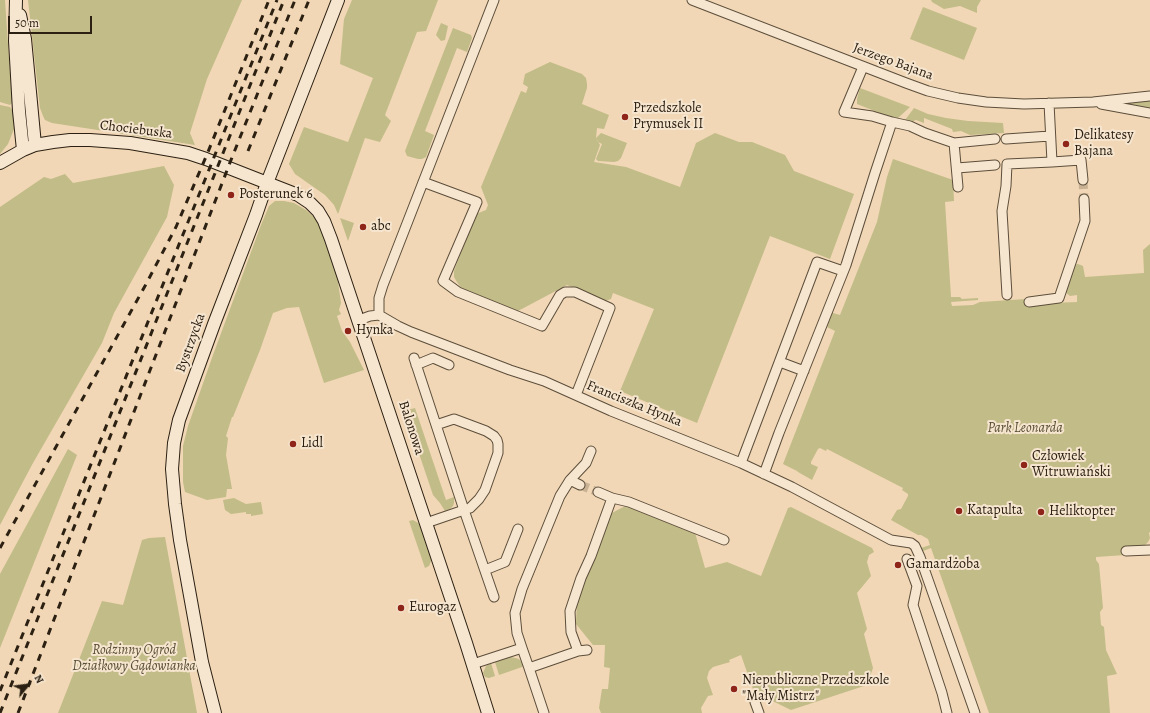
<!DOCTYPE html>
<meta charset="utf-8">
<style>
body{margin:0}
#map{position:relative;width:1150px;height:713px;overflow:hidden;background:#f1d7b5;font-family:Alegreya,serif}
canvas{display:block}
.north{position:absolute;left:8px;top:665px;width:40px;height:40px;-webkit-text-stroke:3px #f6e5cf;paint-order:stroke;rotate:61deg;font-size:11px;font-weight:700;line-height:16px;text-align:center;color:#2b2012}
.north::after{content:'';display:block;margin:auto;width:14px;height:18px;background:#2b2012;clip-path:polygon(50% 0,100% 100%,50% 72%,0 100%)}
.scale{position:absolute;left:8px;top:16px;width:84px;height:18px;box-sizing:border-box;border:2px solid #2b2012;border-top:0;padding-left:5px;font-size:12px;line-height:14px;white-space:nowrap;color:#2b2012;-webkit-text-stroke:3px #f6e5cf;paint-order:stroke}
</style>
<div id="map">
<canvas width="1150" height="713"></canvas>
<div class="north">N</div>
<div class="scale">50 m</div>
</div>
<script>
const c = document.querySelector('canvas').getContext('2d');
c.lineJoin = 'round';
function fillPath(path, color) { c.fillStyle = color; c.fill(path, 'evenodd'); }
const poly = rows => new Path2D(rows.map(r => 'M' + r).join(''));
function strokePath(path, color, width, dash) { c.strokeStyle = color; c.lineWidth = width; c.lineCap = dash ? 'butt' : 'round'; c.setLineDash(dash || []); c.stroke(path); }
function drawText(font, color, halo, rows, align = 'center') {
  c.font = font + ' Alegreya,serif'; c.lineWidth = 4; c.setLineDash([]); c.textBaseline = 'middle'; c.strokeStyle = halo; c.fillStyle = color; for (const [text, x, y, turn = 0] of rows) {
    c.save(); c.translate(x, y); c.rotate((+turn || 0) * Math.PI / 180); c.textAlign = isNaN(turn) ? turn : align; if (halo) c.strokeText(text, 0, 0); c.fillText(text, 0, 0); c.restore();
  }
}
const green = poly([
 [0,0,5,0,12,103,10,105,0,102],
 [28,0,242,0,207,79,190,133,195,145,52,123,45,120,43,116,40,108],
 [352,0,438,0,426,31,417,32,385,115,391,121,380,142,365,138,338,214,334,205,325,195,295,174,289,164,304,127,348,142,373,78,340,64,344,19],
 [931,0,981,0,977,7,977,13,960,6,944,9,932,2],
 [923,7,977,28,964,60,910,39],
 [441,23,448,26,445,40,441,41,436,35],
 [453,28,471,35,472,38,467,52,457,48,425,131,434,135,426,157,422,159,418,159,407,156,405,151],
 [550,62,582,74,586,78,587,84,587,88,582,104,609,115,604,129,597,128,596,138,600,145,594,162,626,167,680,187,696,143,715,133,739,142,752,142,785,155,794,171,854,194,830,259,770,236,697,423,620,391,654,309,613,293,611,299,605,301,567,285,518,311,462,289,457,282,454,277,454,271,476,214,486,210,488,205,481,187,521,91,526,93,528,87,523,84,525,74],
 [860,88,910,107,898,118,887,116,857,104,857,99],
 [1150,100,1150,110,1121,105,1119,102],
 [0,105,10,107,13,111,14,129,8,144,0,154],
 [914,108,928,114,946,118,968,121,1003,123,1004,133,970,135,961,131,953,132,952,129,924,118,924,123,916,120,911,122,905,120],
 [601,133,627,143,621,158,618,161,614,162,598,161,596,159,602,144,598,142,596,138],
 [893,159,953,180,954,201,945,202,951,297,960,297,962,299,978,298,978,300,951,302,952,306,973,305,980,302,1026,299,1028,304,1077,302,1077,295,1070,296,1065,292,1074,265,1078,264,1083,266,1085,277,1144,273,1143,250,1150,244,1150,532,1149,533,1150,538,1148,542,1144,546,1125,555,1096,557,1096,560,1099,564,1103,608,1100,612,1101,625,1104,627,1106,650,1117,674,1107,676,1110,713,989,713,931,548,923,551,921,548,930,545,928,539,921,535,918,535,891,520,897,510,901,509,908,496,908,494,902,490,903,488,827,449,826,451,820,448,818,449,811,462,811,464,818,467,812,480,798,472,797,471,783,464,835,331,827,327,832,313,833,313,840,315,877,222,887,177],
 [164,166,174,185,167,217,114,313,102,343,33,463,0,525,0,207,44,177,51,179,65,174,73,183],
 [275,201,284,201,294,203,306,210,316,219,323,235,337,275,341,303,339,310,341,314,337,316,342,331,350,342,364,370,324,383,299,307,287,308,273,313,260,350,233,417,232,417,226,436,228,438,226,455,232,489,227,489,226,497,207,500,185,492,183,482,183,446,188,426,213,355,261,225,269,206],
 [340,218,354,223,348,241],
 [415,408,446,500,454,497,454,503,453,506,450,509,445,511,440,503,433,495,406,415,408,410],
 [68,449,77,455,0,648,0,574],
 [234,498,246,504,261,502,263,514,251,516,251,514,246,514,246,512,231,514,225,510,223,500],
 [629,504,694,529,705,568,727,562,761,576,788,508,791,507,872,548,874,552,869,555,867,562,871,576,857,593,867,629,864,634,873,668,867,685,791,710,754,692,741,655,729,660,730,662,713,667,709,671,707,678,713,695,708,696,701,708,702,713,601,713,599,708,602,689,608,689,610,668,604,667,605,645,593,645,576,624,577,599,610,514],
 [413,520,420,524,432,559,429,566,425,568,409,521],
 [165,537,197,713,58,713,102,601,123,605,142,540,149,538],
 [511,657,519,659,525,666,499,675,495,662],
 [491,663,495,676,489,678,485,677,483,673,486,666]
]);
const streetTunnel = poly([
 [1083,180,1084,199],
 [580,485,598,492]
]);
const street = poly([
 [692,0,906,83,928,91,958,98,986,102,1024,104,1093,102,1150,96],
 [1049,103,1052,162,1081,160,1083,180],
 [1101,104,1150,113],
 [892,122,910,126,925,133,954,143,995,139],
 [1006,139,1050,136],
 [954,143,958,187],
 [957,168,995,165],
 [423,182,477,202,443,281,458,292,542,326,560,295,565,292,575,292,610,308,576,395],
 [1007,295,1002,211,1006,186,1007,164,1052,162],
 [1029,302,1059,298,1085,221,1084,199],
 [379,315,379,298,383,285,494,0],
 [359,320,370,316,379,315,398,326,411,332,510,370,544,381,611,411,741,463,792,487,891,540,911,543,915,546,920,557,975,713],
 [414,358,464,510,470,508,479,499,485,490,498,453,498,444,497,440,494,436,486,431,454,419,436,425],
 [780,362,804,371],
 [416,365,433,358,449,365],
 [741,463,817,262,843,271],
 [764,474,779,433,846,265,875,173,892,122,872,116,844,112,863,67],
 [570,480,580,485],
 [598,492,612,498],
 [426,523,464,510,494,597],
 [1126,551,1150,550],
 [907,559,917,586,913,605,942,693,947,713],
 [485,570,505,562,518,529],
 [522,648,517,633,515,613,522,589,560,496,570,480,586,463,591,451],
 [578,651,571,632,570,611,581,578,591,556,612,498,629,502,724,540],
 [473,664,522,648,529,668,578,651,587,650],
 [529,668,544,713],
 [755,702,759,713]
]);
const secondary = poly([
 [16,0,15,41,19,111,23,150],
 [20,15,25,39,35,145],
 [0,163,23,150,35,145,53,142,70,140,90,140,130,143,188,153,206,159,298,195,310,203,318,211,324,221,331,239,466,643,488,713],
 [215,713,202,662,180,540,175,504,172,469,174,443,179,420,214,324,256,215,267,183,338,0]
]);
const rail = poly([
 [248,151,309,0],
 [0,548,145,286,176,227,208,152,269,0],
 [0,691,277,0],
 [0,713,284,0],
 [18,713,231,160,295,0]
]);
const markers = [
 [625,117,4,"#8f2418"],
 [1066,144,4,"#8f2418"],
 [231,195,4,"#8f2418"],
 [363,227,4,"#8f2418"],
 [348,331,4,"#8f2418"],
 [293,444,4,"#8f2418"],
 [1024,465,4,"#8f2418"],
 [959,511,4,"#8f2418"],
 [1041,512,4,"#8f2418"],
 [898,565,4,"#8f2418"],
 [401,608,4,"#8f2418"],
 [734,689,4,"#8f2418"]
];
const streetNames = [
 ["Jerzego Bajana",893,62,20],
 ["Chociebuska",136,130,7],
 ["Bystrzycka",191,343,-70],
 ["Franciszka Hynka",634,404,22],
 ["Balonowa",411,428,72]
];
const poiNames = [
 ["Przedszkole",633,109],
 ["Prymusek II",633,125],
 ["Delikatesy",1074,136],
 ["Bajana",1074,152],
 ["Posterunek 6",239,195],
 ["abc",371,227],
 ["Hynka",356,331],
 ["Lidl",301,444],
 ["Człowiek",1032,457],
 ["Witruwiański",1032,473],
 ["Katapulta",967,511],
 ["Heliktopter",1049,512],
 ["Gamardżoba",906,565],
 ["Eurogaz",409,608],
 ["Niepubliczne Przedszkole",742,681],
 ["\"Mały Mistrz\"",742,697]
];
const parkNames = [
 ["Park Leonarda",1025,429],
 ["Rodzinny Ogród",134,651],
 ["Działkowy Gądowianka",134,667]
];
fillPath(green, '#c2bc88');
strokePath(streetTunnel, '#c9b294', 9, [9, 4.5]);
strokePath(street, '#5c4e3b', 11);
strokePath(secondary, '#2b2012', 14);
strokePath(street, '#f6e5cf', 9);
strokePath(secondary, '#f6e5cf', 12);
strokePath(rail, '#2b2012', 3, [7, 7]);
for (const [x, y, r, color] of markers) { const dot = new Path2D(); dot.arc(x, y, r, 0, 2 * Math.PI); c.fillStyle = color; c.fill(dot); strokePath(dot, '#f6e5cf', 1.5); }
drawText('14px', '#2b2012', '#f6e5cf', streetNames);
drawText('14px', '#2b2012', '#f6e5cf', poiNames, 'left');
drawText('italic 14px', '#584f35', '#f6e5cf', parkNames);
</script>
